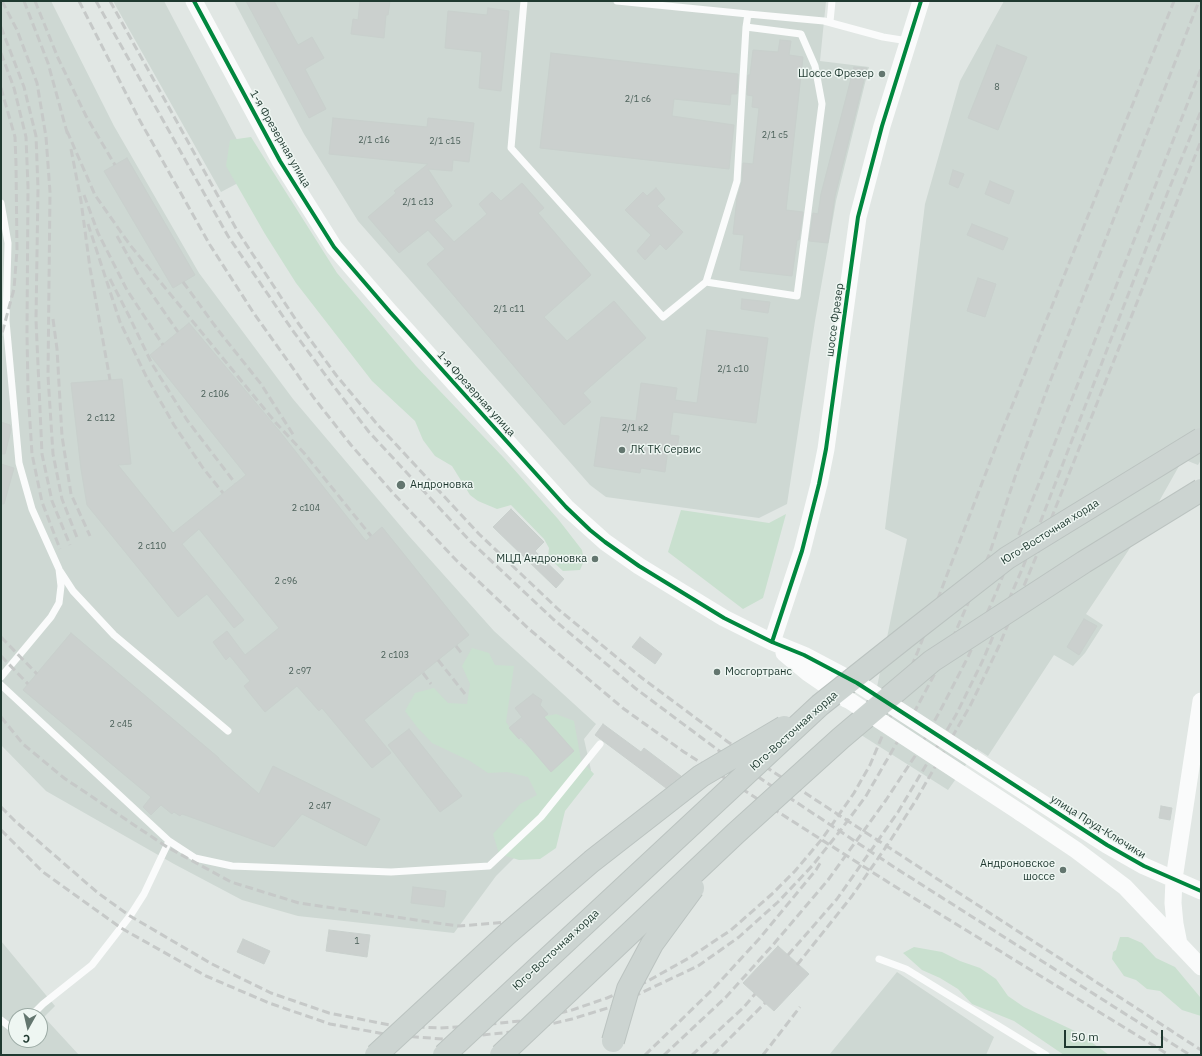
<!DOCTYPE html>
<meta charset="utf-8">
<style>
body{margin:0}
#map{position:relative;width:1202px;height:1056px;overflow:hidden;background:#e1e7e4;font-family:"IBM Plex Sans",sans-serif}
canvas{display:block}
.frame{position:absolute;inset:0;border:2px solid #1f3930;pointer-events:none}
.north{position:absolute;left:8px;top:1008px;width:40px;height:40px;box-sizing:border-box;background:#eef6f2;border:1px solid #9baaa4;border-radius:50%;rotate:188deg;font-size:11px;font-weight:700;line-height:16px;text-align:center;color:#1f3930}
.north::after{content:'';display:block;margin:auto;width:14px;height:18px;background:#63766f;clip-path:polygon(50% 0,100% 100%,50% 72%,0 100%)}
.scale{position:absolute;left:1064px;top:1030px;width:99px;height:18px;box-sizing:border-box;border:2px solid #1f3930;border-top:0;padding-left:5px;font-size:12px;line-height:14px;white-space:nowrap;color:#1f3930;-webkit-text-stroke:3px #eef6f2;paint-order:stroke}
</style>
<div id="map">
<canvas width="1202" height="1056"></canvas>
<div class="frame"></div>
<div class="north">С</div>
<div class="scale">50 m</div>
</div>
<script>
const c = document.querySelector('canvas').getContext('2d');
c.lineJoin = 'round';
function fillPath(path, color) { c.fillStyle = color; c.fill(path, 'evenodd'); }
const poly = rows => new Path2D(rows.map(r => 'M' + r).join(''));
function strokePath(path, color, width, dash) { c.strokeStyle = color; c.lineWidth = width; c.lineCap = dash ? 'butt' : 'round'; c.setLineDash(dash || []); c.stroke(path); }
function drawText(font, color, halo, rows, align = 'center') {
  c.font = font + ' "IBM Plex Sans",sans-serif'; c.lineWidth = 3; c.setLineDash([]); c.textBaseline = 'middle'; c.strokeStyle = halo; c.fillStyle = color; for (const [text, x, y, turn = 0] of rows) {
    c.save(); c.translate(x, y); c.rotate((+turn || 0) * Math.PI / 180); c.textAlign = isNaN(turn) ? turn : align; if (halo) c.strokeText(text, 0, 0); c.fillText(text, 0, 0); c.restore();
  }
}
const built = poly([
 [1,1,51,1,114,126,199,273,293,399,409,536,494,631,596,724,584,739,591,770,547,825,496,876,454,933,298,916,242,900,174,864,46,791,1,745],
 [113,1,164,1,255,174,221,192],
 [234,1,826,1,820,61,869,67,836,201,815,321,787,504,759,518,606,497,590,485,358,221,304,134],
 [1004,1,1201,1,1201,460,1198,465,1183,459,1148,521,1086,614,1103,625,1085,653,1073,666,1054,655,988,756,977,749,948,790,858,733,877,687,907,539,885,529,925,204,960,81],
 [1,941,55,1006,44,1017,79,1055,1,1055],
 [16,1016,40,1016,40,1040,16,1040],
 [897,972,994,1037,986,1055,829,1055]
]);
const green = poly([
 [251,137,337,273,416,366,504,458,558,519,582,550,584,561,580,570,563,571,548,557,549,548,544,539,511,505,497,509,478,501,470,495,452,466,435,456,423,440,415,421,372,381,296,283,265,234,226,166,230,140],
 [681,510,769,523,786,514,763,598,743,609,668,552],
 [472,648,489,653,495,665,514,666,506,722,517,738,533,750,538,718,556,714,574,721,581,760,594,774,565,811,556,848,540,859,519,860,499,854,493,834,520,804,537,795,528,777,507,772,488,773,470,761,432,743,417,727,405,711,415,693,434,688,448,703,467,704,470,684,462,666],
 [1120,937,1128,937,1142,943,1156,958,1175,967,1200,997,1201,1016,1182,1010,1160,991,1147,989,1136,980,1124,976,1112,959,1113,952,1116,950],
 [914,947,942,952,960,961,980,968,996,979,1008,996,1024,1007,1079,1033,1109,1055,1064,1055,1014,1021,972,1004,958,989,940,978,922,970,903,953]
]);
const building = poly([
 [246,1,274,1,298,45,312,37,324,58,305,69,326,109,309,118,246,1],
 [360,1,390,1,388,15,386,15,384,38,351,34,353,19,358,20,360,1],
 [488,8,509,11,501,91,479,88,482,52,445,48,448,11,487,15,488,8],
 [780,40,791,41,789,55,803,57,786,210,803,212,799,240,797,240,792,276,740,270,744,235,733,234,737,198,742,181,743,163,753,164,759,108,752,107,753,96,747,95,748,75,750,75,753,50,778,52,780,40],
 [997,45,1027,57,998,130,968,118,997,45],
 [551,53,738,74,737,94,731,94,730,105,674,99,672,116,734,125,729,169,540,148,551,53],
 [854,67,867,68,835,196,828,243,809,241,813,213,818,214,821,194,854,67],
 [333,118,427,127,428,118,474,123,469,162,453,160,452,171,428,169,452,206,434,220,454,242,487,214,479,204,492,192,501,201,522,183,544,208,538,213,591,275,544,317,567,341,614,301,646,338,583,393,591,402,564,425,427,264,445,249,428,230,399,253,368,217,396,193,394,191,428,164,329,154,333,118],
 [127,158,195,275,173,288,104,171,127,158],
 [953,170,964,174,958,188,949,184,953,170],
 [990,181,1014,191,1009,204,985,194,990,181],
 [656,188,665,199,657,206,683,232,666,250,660,244,645,260,637,251,651,235,625,210,643,192,647,196,656,188],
 [972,224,1008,238,1003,250,967,235,972,224],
 [978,278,996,284,985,317,967,311,978,278],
 [742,299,770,302,768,313,741,309,742,299],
 [189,323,281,433,366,541,382,527,469,635,364,720,391,753,372,768,322,708,319,711,297,686,265,712,244,686,250,681,230,656,226,660,213,642,227,631,245,655,279,628,199,529,182,544,244,620,234,628,207,594,178,617,87,505,81,469,71,383,122,379,131,464,118,465,173,533,246,475,150,355,189,323],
 [707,330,768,338,756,423,673,412,670,435,679,436,677,450,668,449,665,472,641,468,640,473,594,466,601,417,636,421,641,383,677,388,675,400,697,403,707,330],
 [1,422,10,425,11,430,5,454,1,454,1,422],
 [1,464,14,468,4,504,1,504,1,464],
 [511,509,544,542,535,551,564,579,556,588,493,527,511,509],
 [1084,619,1097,626,1079,655,1067,647,1084,619],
 [71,633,219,758,219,759,259,794,273,766,380,819,366,846,302,814,274,847,182,814,180,816,174,812,172,814,161,805,151,815,143,807,151,797,23,690,71,633],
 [640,637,662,654,655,664,632,647,640,637],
 [533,694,542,700,540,705,548,714,544,717,574,751,551,772,521,737,519,739,509,728,522,717,515,708,533,694],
 [603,724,641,752,644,748,681,776,666,788,595,735,603,724],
 [409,729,462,796,440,812,388,745,409,729],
 [1161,806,1172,808,1170,820,1159,818,1161,806],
 [413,887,446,891,444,907,411,903,413,887],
 [329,930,370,935,367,957,326,951,329,930],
 [243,939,270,951,264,964,237,952,243,939],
 [778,946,809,974,774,1011,743,983,778,946]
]);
const service = poly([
 [524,1,511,148,663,317,706,282,737,181,746,27,748,14,824,21,883,37,908,41],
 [617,1,748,14],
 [830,22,832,1],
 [1,203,8,243,6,321,19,463,32,509,59,569,61,586,59,603,51,617,1,677],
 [706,282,797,296,822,104,815,66,801,34,746,27],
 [60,571,73,591,114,635,228,731],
 [1,685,169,841,195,858,232,866,391,872,489,866,541,817,600,744],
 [879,959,906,969,1046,1055],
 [31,1016,43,1004,92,965,130,916,144,894,169,841],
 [1,1020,10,1027,16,1027]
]);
const tertiary = poly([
 [194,1,280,161,334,247,390,312,566,507,605,542,639,566,724,618,772,642,804,655,857,683],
 [772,642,802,551,819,484,826,449,858,217,882,126,921,1],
 [784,653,808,673,846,699],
 [1031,796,1107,845,1144,866,1201,891],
 [1021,813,1076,850,1125,887,1201,967],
 [1179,944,1175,924,1173,903,1174,879,1201,701]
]);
const rail = poly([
 [2,1,17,30,37,83,46,137,50,192,48,376,53,454,62,499,78,540],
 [24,1,48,63,68,136],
 [35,1,58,58,86,116,115,165],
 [79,1,139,119,210,245,253,312,314,398,351,445,393,493,456,560,529,629,624,709,684,752,891,884,1169,1055],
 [96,1,228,236,293,331,332,384,369,432,470,541,553,619,635,688,722,753,897,869,1190,1055],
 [110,1,238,232,298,323,336,375,377,424,479,534,559,610,642,678,728,742,828,808,1201,1050],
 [1,27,24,87,36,136,38,188,36,320,42,454,52,501,70,545],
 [1,53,14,88,26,137,28,187,27,333,28,391,32,454,42,502,60,549],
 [1,88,15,137,16,164,17,250,14,289,1,337],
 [67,131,95,195,130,245,276,423,304,453,371,536],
 [71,149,81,201,90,268,110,380],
 [84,195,98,233,127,290,163,345],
 [88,224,120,322,146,376,174,425,203,468,223,493],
 [117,236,138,274,178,332],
 [110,279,129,316,152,364,187,420,235,483],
 [183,282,218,330,261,384,294,436],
 [53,319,57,349,62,436,71,494,90,536],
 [1,637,37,674],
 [456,646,463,655],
 [1,656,28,684],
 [438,660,465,694],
 [423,673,431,684],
 [1,717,23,744,64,778,167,847,231,882,299,903,444,924,459,926,508,922],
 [1,807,15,821,98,893,130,916,212,964,271,993,329,1013,395,1026,440,1028,473,1026,520,1021,569,1011,607,998,646,982,689,958,731,930,772,894,795,871,822,839,854,793,870,765,918,651,998,441,1174,1],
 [1,830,43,872,121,928,206,976,269,1003,330,1024,390,1035,443,1039,521,1031,572,1019,611,1007,698,966,739,937,778,902,812,866,840,831,866,796,910,720,948,649,989,555,1016,474,1049,384,1199,1],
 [788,955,837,899,898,812,956,715,982,662,1023,567,1169,189,1201,111],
 [797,965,852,896,890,841,916,800,970,706,999,646,1038,552,1201,141],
 [645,1055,714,988,759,939,816,870,822,860],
 [664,1055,726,997,772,946,828,880,886,800,915,756,940,711,968,657,998,588,1201,69],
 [692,1055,744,1007,755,994],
 [713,1055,765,1003],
 [763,1055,800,1007]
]);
const tertiaryBridge = poly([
 [857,683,1031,796],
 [847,699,1021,813]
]);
const primaryBridge = poly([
 [613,1041,628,989,652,944,693,888],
 [376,1055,506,935,592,861,701,776,784,727],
 [444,1055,820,705,907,636,1007,558,1201,439],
 [501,1055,736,833,841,738,932,661,1084,562,1201,490]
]);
const cycleway = poly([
 [194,1,280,161,334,247,390,312,566,507,590,530,605,542,639,566,724,618,772,642,804,655,857,683,1107,845,1144,866,1201,891],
 [772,642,802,551,819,484,826,449,858,217,882,126,921,1]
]);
const markers = [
 [882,74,4,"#63766f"],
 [622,450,4,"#63766f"],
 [401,485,5,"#63766f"],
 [595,559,4,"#63766f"],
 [717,672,4,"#63766f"],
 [1063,870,4,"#63766f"]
];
const numberNames = [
 ["8",997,87],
 ["2/1 с6",638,99],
 ["2/1 с5",775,135],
 ["2/1 с16",374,140],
 ["2/1 с15",445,141],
 ["2/1 с13",418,202],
 ["2/1 с11",509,309],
 ["2/1 с10",733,369],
 ["2 с106",215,394],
 ["2 с112",101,418],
 ["2/1 к2",635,428],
 ["2 с104",306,508],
 ["2 с110",152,546],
 ["2 с96",286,581],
 ["2 с103",395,655],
 ["2 с97",300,671],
 ["2 с45",121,724],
 ["2 с47",320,806],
 ["1",357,941]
];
const poiNames = [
 ["Шоссе Фрезер",874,74],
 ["ЛК ТК Сервис",630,450,"left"],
 ["Андроновка",410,485,"left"],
 ["МЦД Андроновка",587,559],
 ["Мосгортранс",725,672,"left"],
 ["Андроновское",1055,864],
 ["шоссе",1055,877]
];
const streetNames = [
 ["1-я Фрезерная улица",280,139,60],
 ["шоссе Фрезер",835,320,-82],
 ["1-я Фрезерная улица",476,394,48],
 ["Юго-Восточная хорда",1050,532,-32],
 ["Юго-Восточная хорда",794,731,-42],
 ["улица Пруд-Ключики",1098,827,32],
 ["Юго-Восточная хорда",556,950,-43]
];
fillPath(built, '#ced8d3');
fillPath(green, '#c9e0cf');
fillPath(building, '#cbd0ce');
strokePath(building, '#c9d0cd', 1);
strokePath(service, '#fafbfb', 7);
strokePath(tertiary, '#fafbfb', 17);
strokePath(rail, '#c6c9c8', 3, [8, 4]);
strokePath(primaryBridge, '#bbc3c0', 24, []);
strokePath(tertiaryBridge, '#fafbfb', 17);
strokePath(primaryBridge, '#ccd4d1', 22);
strokePath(cycleway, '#00873e', 4);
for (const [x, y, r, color] of markers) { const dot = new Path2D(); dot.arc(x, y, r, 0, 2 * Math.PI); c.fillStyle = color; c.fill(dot); strokePath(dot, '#eef6f2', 1.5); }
drawText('9px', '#4a5f58', null, numberNames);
drawText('11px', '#1f3930', '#eef6f2', poiNames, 'right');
drawText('11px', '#1f3930', '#eef6f2', streetNames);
</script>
